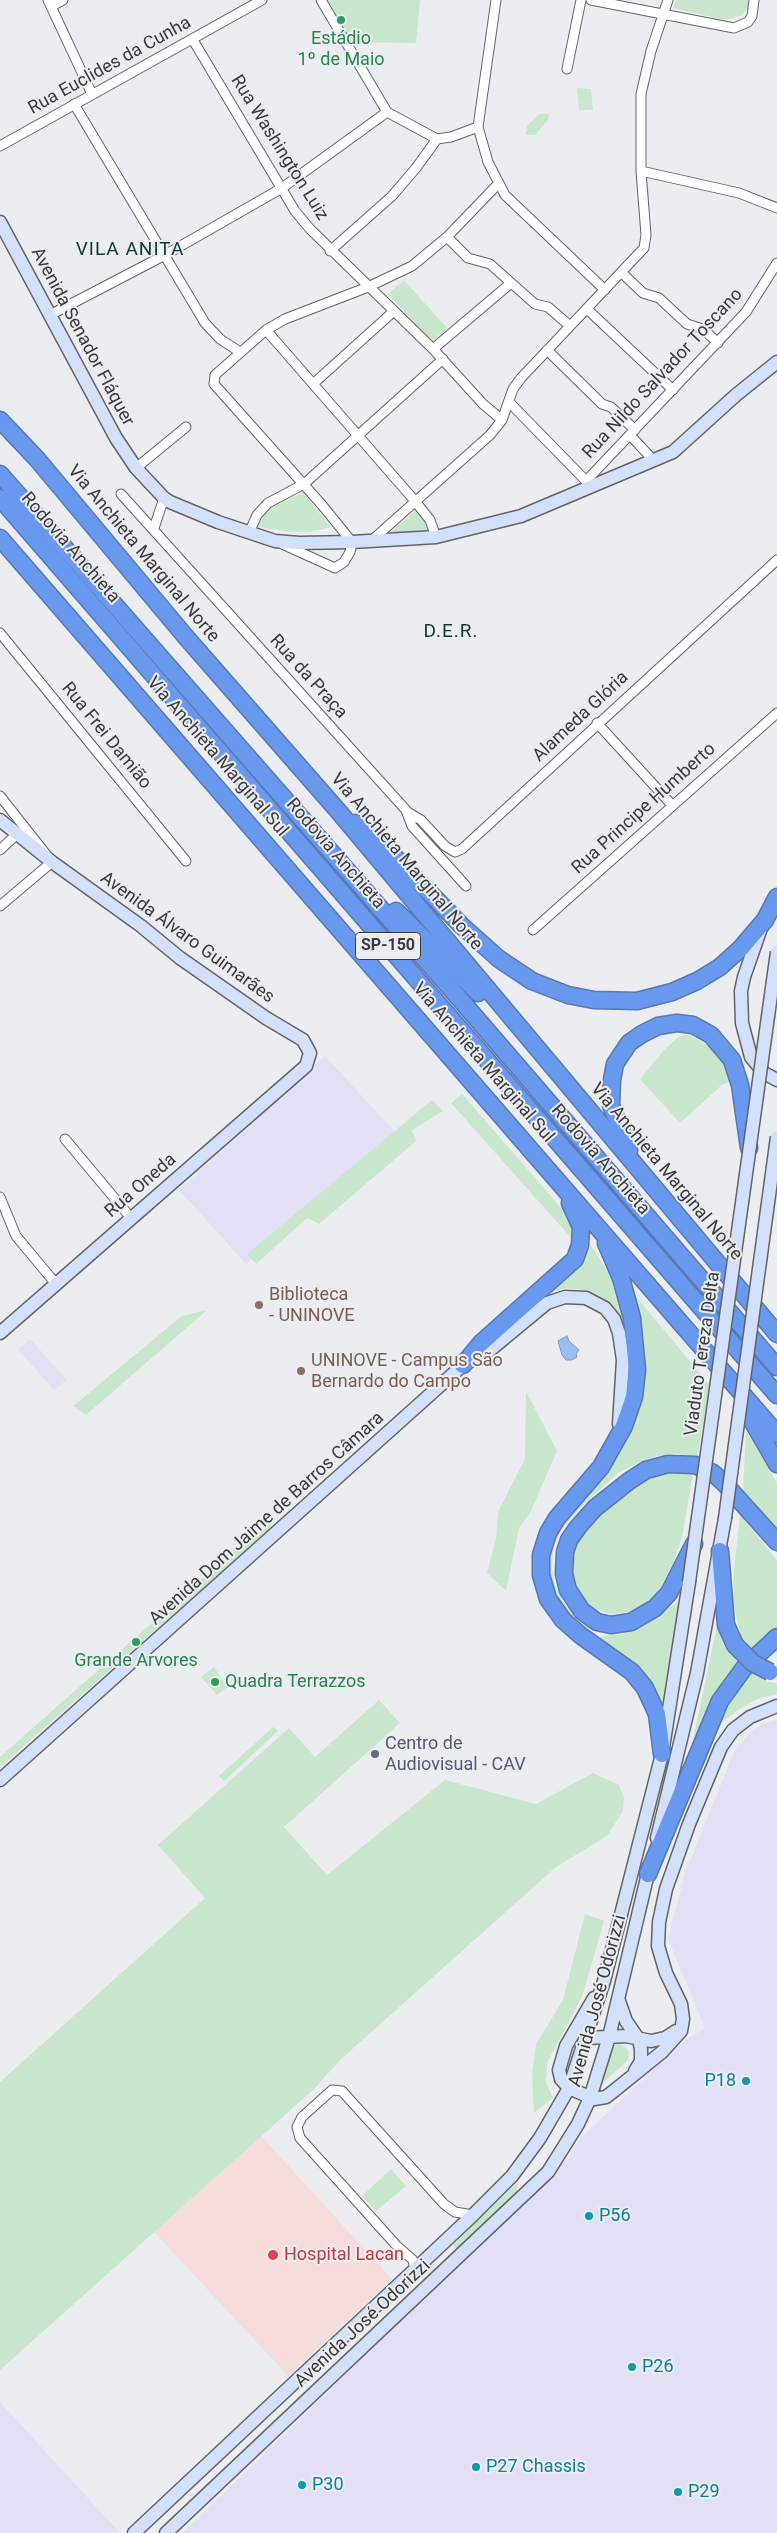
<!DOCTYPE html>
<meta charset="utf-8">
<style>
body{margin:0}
canvas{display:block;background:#ecedf1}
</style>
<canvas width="777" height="2533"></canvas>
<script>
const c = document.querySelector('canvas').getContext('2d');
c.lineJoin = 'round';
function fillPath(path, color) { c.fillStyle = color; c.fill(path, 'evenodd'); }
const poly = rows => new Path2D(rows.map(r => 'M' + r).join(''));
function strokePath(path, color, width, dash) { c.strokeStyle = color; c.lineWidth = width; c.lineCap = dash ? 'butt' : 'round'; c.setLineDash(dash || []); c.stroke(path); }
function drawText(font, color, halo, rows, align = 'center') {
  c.font = font + ' Roboto,sans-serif'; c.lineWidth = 4; c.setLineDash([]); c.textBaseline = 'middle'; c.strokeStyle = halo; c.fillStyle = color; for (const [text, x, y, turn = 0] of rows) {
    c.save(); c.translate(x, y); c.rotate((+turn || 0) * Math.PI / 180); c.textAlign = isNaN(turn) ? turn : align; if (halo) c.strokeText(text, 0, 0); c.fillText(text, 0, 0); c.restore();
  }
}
const industrial = poly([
 [325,1056,396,1133,246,1264,179,1190],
 [30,1339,67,1380,54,1390,18,1350],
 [777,1720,777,2533,183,2533,568,2158,579,2140,681,2043,705,2028,668,1939,685,1873,735,1750,751,1732,762,1724],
 [0,2402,120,2533,0,2533]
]);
const medical = poly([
 [261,2136,392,2279,288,2376,154,2232]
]);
const green = poly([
 [325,0,420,0,416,43,349,42],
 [676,0,750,0,751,4,741,16,724,20,673,8],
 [577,88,591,89,593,110,579,110],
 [539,114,549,114,548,120,535,135,526,135,527,126],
 [404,280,447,328,432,342,388,294],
 [303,493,331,527,310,532,290,532,258,527,264,515,274,505],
 [416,510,425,518,432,533,392,536,392,531],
 [685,1035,690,1035,713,1049,725,1064,731,1081,722,1085,680,1123,640,1079,665,1049,678,1037],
 [462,1094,576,1225,573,1240,451,1103],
 [432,1100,443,1111,412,1130,416,1141,319,1224,307,1218,256,1264,247,1254],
 [590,1244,610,1275,623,1321,607,1301,590,1291,567,1288,546,1292,584,1258],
 [633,1293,710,1385,697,1458,675,1453,656,1456,635,1464,618,1473,580,1508,559,1532,553,1550,552,1568,555,1585,562,1600,574,1616,591,1627,583,1631,559,1611,546,1575,550,1537,628,1431],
 [207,1310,86,1415,73,1406,182,1316],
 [526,1391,557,1451,530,1513,519,1528,506,1591,487,1573,496,1539,498,1512,525,1459],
 [746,1431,777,1483,777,1529,743,1491],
 [670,1470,693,1474,682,1537,673,1564,661,1586,648,1603,630,1612,610,1614,590,1607,581,1600,567,1565,574,1538,633,1481],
 [740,1515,777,1560,777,1627,763,1636,750,1650,741,1637,733,1601,734,1570],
 [267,1521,272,1527,0,1767,0,1757],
 [680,1601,666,1679,662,1705,632,1662,619,1652,598,1642,598,1637,624,1634,646,1623],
 [717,1626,723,1644,740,1665,700,1734,694,1735],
 [214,1667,227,1687,217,1695,201,1677],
 [750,1672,768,1682,777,1683,777,1694,757,1699,741,1708,723,1721,697,1765,721,1714],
 [379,1700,400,1723,284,1827,327,1875,445,1780,536,1804,593,1773,619,1785,624,1798,623,1811,607,1836,556,1867,340,2060,314,2089,0,2370,0,2082,205,1898,158,1845,289,1728,315,1757],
 [273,1727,278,1731,224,1781,219,1776],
 [585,1914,604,1921,582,1997,547,2063,546,2083,553,2098,534,2113,532,2076,536,2044,563,2000],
 [617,2044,620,2044,628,2050,629,2059,602,2084,611,2049],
 [391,2169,406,2186,376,2211,362,2196],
 [518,2182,516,2198,457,2251,453,2245]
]);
const water = poly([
 [567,1336,569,1341,579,1350,576,1354,577,1357,572,1360,566,1360,562,1355,558,1341,567,1336]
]);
const street = poly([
 [48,0,92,94],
 [321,0,387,112,437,139,451,137,478,127,496,0],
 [591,0,734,28,748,22,752,16,754,0],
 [52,6,63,0],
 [193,40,295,211,310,229,433,349,483,404,502,420],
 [567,69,581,0],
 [74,104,205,323,220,339,240,352],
 [478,127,488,162,505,195,605,290],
 [0,146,262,0],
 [641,171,739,193,777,208],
 [447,237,468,258,490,264,535,304,548,307,570,326],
 [330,251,392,196,416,168,437,139],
 [622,273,643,293,659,298,687,324,703,329,718,343],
 [587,309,673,390],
 [50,315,165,255,282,188,387,112],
 [266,330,415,501,430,520,436,537],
 [433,349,511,283],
 [547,350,602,404,611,407,635,430],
 [313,384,394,311],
 [509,402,590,485],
 [630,435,654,461],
 [136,468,186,427],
 [586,481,746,312,777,263],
 [121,494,406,810,412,826,466,886],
 [154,528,164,498],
 [249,533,257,515,268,503,304,484,443,359],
 [371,541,490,435,502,420,513,389,521,378,644,248,646,235,641,171,641,94,651,51,668,0],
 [282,544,335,568,344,562,350,552,352,542,322,505,214,384,215,375,266,330,285,319,368,287,412,266,447,237,498,184],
 [0,633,186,861],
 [597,723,672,805],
 [0,796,52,862,0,906],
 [406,811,421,820,445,846,455,852,462,849,777,560],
 [0,850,17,834],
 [533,930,777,713],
 [65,1139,131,1218],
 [0,1197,16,1236,56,1284],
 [415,2270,413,2260,396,2245,300,2138,297,2127,302,2117,332,2090,342,2091,444,2204,455,2212,473,2215]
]);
const secondary = poly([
 [0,222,116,438,136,468,164,498,170,502,218,522,275,541,299,543,352,542,436,537,521,516,673,452,736,395,777,362],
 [0,820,52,862,141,926,180,958,266,1018,303,1040,310,1053,306,1066,0,1333],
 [760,931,744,977,741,991,742,1023,751,1057,764,1073,777,1080],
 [0,1780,463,1365,489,1351,547,1303,565,1297,586,1298,605,1308,614,1319,619,1333,623,1360,619,1424],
 [657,1838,697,1673,725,1518],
 [594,1998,566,2046,559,2070,561,2079,569,2088,594,2099,606,2097,615,2090,662,2052,681,2031,683,2019,681,2004,666,1973,658,1946,659,1922,666,1889,689,1824,721,1747,733,1730,750,1717,777,1706],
 [619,2001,626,2021,639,2040,641,2049,641,2061,635,2071],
 [587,2038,626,2036,651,2041,665,2038,676,2031],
 [134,2533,473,2215,512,2176,540,2138,569,2088,604,1981,662,1754,689,1582],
 [166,2533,548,2172,578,2124,590,2098,609,2037,650,1865]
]);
const highway = poly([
 [0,420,37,459,185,636,339,812,777,1334],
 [0,474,458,997,777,1367],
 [0,498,777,1395],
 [0,538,777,1434],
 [355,823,376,838,462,926,499,959,532,981,568,995,594,1000,637,1001,672,992,697,981,720,967,741,948,765,920,777,897],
 [396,911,478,993],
 [629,1150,611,1105,612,1080,615,1064,629,1043,642,1034,658,1026,677,1023,693,1025,711,1035,732,1060,740,1085,749,1148],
 [606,1243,621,1278,632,1318,637,1370,634,1397,624,1426,601,1467,557,1518,548,1533,541,1555,541,1575,548,1599,563,1620,580,1635,632,1672,645,1688,657,1714,662,1754],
 [463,1365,481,1343,575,1259,580,1245,581,1227,570,1203],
 [743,1405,777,1464],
 [694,1544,669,1593,655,1608,631,1622,611,1625,597,1622,582,1611,568,1590,564,1574,565,1552,569,1540,578,1527,595,1508,629,1481,646,1470,668,1464,695,1465,713,1473,724,1483,777,1542],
 [720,1551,726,1625,735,1645],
 [648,1874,720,1701,744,1668,777,1637]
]);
const secondaryBridge = poly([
 [725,1518,777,1137],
 [689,1582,777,952]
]);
const highwayBridge = poly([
 [735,1645,753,1663,770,1672]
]);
const markers = [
 [341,20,5,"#2e9e5b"],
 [259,1305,5,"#8d6e63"],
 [301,1371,5,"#8d6e63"],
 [136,1642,5,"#2e9e5b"],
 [215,1682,5,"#2e9e5b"],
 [375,1754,5,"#5c6f8a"],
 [746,2081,5,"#0f9aa8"],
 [589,2216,5,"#0f9aa8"],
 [273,2255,6,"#e0444e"],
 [632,2367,5,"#0f9aa8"],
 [476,2467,5,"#0f9aa8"],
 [302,2485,5,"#0f9aa8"],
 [678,2492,5,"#0f9aa8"]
];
const shields = [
 [388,946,65]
];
const shieldNames = [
 ["SP-150",388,946]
];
const leisureNames = [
 ["Estádio",341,39],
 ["1º de Maio",341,60],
 ["Grande Arvores",136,1661],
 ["Quadra Terrazzos",225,1682,"left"]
];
const streetNames = [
 ["Rua Euclides da Cunha",110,66,-29],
 ["Rua Washington Luiz",279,148,58],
 ["Avenida Senador Fláquer",82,337,62],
 ["Rua Nildo Salvador Toscano",663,374,-47],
 ["Rodovia Anchieta",70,548,49],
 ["Via Anchieta Marginal Norte",143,554,50],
 ["Rua da Praça",308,677,48],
 ["Alameda Glória",581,717,-43],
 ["Rua Frei Damião",106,736,51],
 ["Via Anchieta Marginal Sul",217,757,49],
 ["Rua Principe Humberto",644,809,-42],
 ["Rodovia Anchieta",335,854,49],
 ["Via Anchieta Marginal Norte",406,862,50],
 ["Avenida Álvaro Guimarães",187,938,36],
 ["Via Anchieta Marginal Sul",483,1063,49],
 ["Rodovia Anchieta",600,1160,49],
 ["Via Anchieta Marginal Norte",666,1172,50],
 ["Rua Oneda",141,1186,-41],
 ["Viaduto Tereza Delta",703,1354,-82],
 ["Avenida Dom Jaime de Barros Câmara",267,1519,-42],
 ["Avenida José Odorizzi",598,2001,-75],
 ["Avenida José Odorizzi",363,2324,-43]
];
const educationNames = [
 ["Biblioteca",269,1295],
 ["- UNINOVE",269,1316],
 ["UNINOVE - Campus São",311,1361],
 ["Bernardo do Campo",311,1382]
];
const serviceNames = [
 ["Centro de",385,1744],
 ["Audiovisual - CAV",385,1765]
];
const cultureNames = [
 ["P18",736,2081,"right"],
 ["P56",599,2216],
 ["P26",642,2367],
 ["P27 Chassis",486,2467],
 ["P30",312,2485],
 ["P29",688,2492]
];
const healthNames = [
 ["Hospital Lacan",284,2255]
];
const neighbourhoodNames = [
 ["VILA ANITA",130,250],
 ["D.E.R.",451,632]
];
fillPath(industrial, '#e3e0f6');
fillPath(medical, '#f7dcdc');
fillPath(green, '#c7e6cc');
fillPath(water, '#98bff0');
strokePath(water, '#7c97ba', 1);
strokePath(street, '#646468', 11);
strokePath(secondary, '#646468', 15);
strokePath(highway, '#5878b0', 19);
strokePath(street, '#fff', 9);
strokePath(secondary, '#d2e0fa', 12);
strokePath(highway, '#6899ee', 16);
strokePath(secondaryBridge, '#646468', 15, []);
strokePath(highwayBridge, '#5878b0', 19, []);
strokePath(secondaryBridge, '#d2e0fa', 12);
strokePath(highwayBridge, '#6899ee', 16);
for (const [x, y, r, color] of markers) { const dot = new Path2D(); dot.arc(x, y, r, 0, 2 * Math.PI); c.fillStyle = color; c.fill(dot); strokePath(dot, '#ecedf1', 2); }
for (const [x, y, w] of shields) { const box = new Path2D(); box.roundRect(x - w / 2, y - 13.5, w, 27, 4); c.fillStyle = '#ecedf1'; c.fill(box); strokePath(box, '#3a3a3c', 1); }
drawText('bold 16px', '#3a3a3c', null, shieldNames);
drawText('18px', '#27864d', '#ecedf1', leisureNames);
drawText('18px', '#3a3a3c', '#ecedf1', streetNames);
drawText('18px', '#785e54', '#ecedf1', educationNames, 'left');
drawText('18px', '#4e5e75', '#ecedf1', serviceNames, 'left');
drawText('18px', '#0d838f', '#ecedf1', cultureNames, 'left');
drawText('18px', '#be3a42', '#ecedf1', healthNames, 'left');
c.letterSpacing = '1px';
drawText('19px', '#143634', '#ecedf1', neighbourhoodNames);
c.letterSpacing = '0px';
</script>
